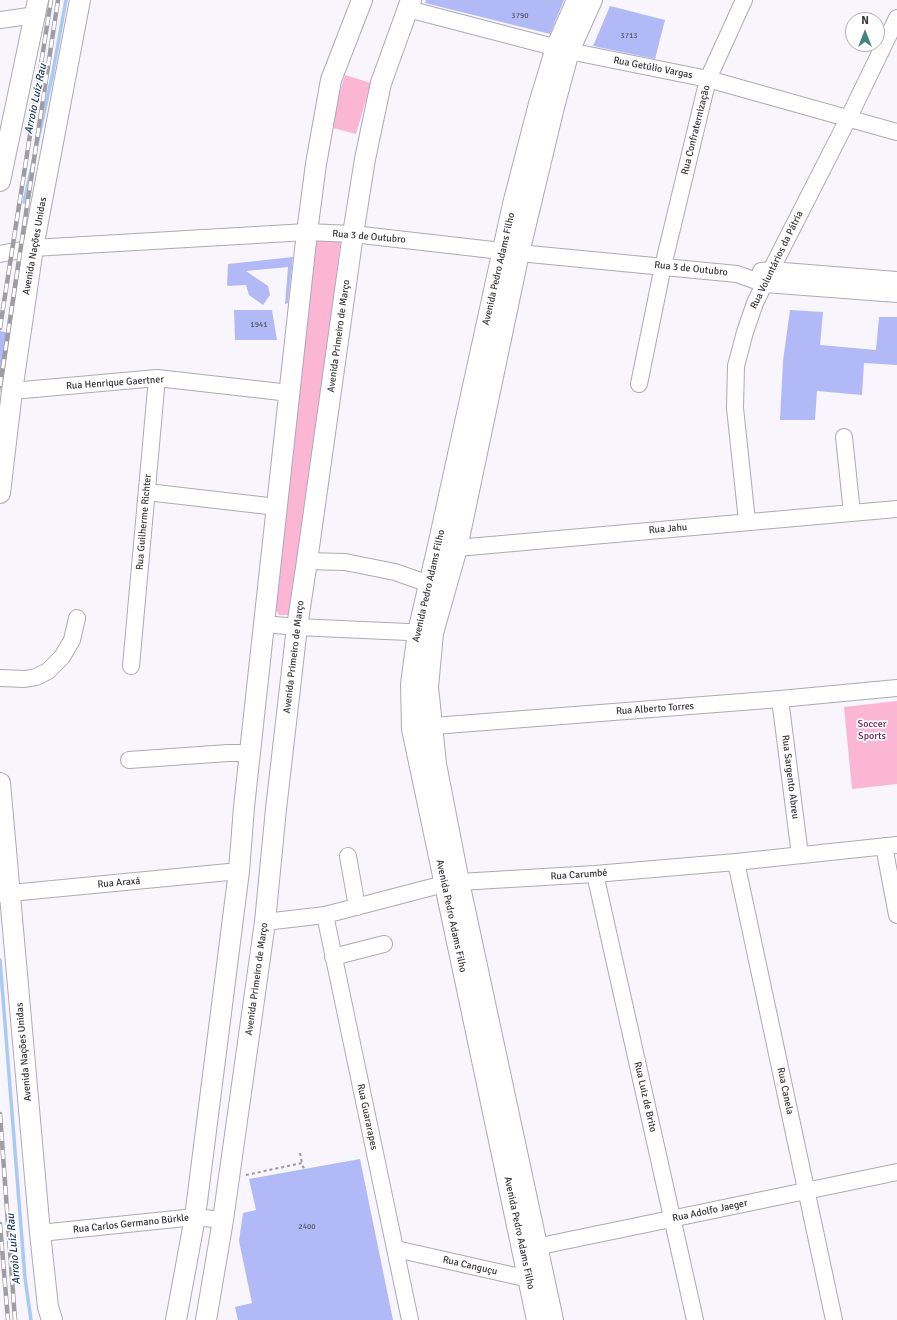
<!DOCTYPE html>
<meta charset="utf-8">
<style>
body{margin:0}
#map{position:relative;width:897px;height:1320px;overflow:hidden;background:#f8f5fd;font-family:Signika,sans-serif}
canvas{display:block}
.north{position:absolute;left:845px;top:12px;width:40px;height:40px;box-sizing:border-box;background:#fff;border:1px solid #afaeb1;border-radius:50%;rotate:0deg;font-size:11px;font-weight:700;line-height:16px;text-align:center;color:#37353b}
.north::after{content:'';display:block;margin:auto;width:14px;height:18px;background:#42877e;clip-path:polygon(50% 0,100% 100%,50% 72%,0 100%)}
</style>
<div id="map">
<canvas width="897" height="1320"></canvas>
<div class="north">N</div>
</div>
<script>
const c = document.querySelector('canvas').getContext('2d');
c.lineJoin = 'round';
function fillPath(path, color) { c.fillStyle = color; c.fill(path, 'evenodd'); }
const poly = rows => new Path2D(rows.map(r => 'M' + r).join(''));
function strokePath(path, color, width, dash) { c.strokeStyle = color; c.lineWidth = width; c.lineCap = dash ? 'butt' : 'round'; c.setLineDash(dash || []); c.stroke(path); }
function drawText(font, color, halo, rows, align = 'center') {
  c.font = font + ' Signika,sans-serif'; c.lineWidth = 3.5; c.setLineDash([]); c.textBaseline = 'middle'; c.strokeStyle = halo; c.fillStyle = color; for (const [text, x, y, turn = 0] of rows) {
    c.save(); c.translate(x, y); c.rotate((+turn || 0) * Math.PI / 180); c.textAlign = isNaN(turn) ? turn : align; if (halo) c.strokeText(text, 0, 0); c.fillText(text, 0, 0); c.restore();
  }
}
const green = poly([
 [345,75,371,83,356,134,329,127],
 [312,238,341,239,295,609,290,615,279,615,276,610],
 [897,701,897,784,852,789,844,707]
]);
const stream = poly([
 [24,202,52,77,66,0],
 [0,960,25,1278,31,1320]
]);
const building = poly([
 [426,0,564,0,550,34,425,3],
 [610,6,665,20,655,59,593,46],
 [293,257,288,303,285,304,288,267,246,271,268,286,270,295,263,305,249,295,246,285,227,286,228,264],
 [234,310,272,310,277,340,235,340],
 [790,310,823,312,820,345,876,350,879,317,897,317,897,365,864,363,862,395,817,391,815,420,780,420,783,361],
 [0,331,9,333,0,395],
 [360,1159,393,1320,238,1320,235,1307,252,1303,239,1241,243,1213,256,1210,249,1179]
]);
const path = poly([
 [300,1153,302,1163],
 [246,1175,302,1163,304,1169]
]);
const minor = poly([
 [408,9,569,51,708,79,897,132],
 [0,20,36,15],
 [0,254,33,248,307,232,353,234,519,253,737,274,765,284,897,294],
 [761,271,771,270,897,280],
 [639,384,663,266,708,79,744,0],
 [12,391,157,378,290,393],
 [844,437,852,513],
 [147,492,277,507],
 [747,521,735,408,736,366,745,332,755,303,771,270,848,119,897,18],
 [446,547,457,548,897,509],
 [307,561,345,562,395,572,429,584,440,586],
 [264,624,297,627,430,633],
 [131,666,157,378],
 [0,678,25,679,36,677,48,671,62,657,72,640,77,618],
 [780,699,800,855],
 [421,727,780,699,897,688],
 [129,760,228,753,250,753],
 [884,846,897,915],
 [348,856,357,907],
 [736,862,834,1320],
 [595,874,695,1320],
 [0,894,239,871],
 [325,915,410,1320],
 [265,922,325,915,444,884,459,882,595,874,736,862,897,845],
 [333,957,384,944],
 [40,1233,195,1217,223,1220],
 [396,1249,529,1279,538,1278],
 [526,1249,897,1172]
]);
const major = poly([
 [0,181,38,0],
 [0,493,12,391,33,248,80,0],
 [0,783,40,1233,48,1307,52,1320],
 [176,1320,195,1217,239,871,244,807,264,624,307,232,316,164,331,80,362,0],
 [206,1320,223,1220,265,922,276,809,297,627,307,561,353,234,365,159,381,83,411,0],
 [537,1320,412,729,411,684,418,632,438,546,513,204,539,104,556,48,577,0],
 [553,1320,459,882,436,764,428,687,433,633,457,548,519,253,554,107,569,51,592,0]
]);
const rail = poly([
 [0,328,51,0],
 [0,386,58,0],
 [0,1114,15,1320],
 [0,1224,8,1320]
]);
const numberNames = [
 ["3790",520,16],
 ["3713",629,36],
 ["1941",259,325],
 ["2400",307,1227]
];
const streetNames = [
 ["Rua Getúlio Vargas",653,68,11],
 ["Rua Confraternização",696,130,-76],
 ["Rua 3 de Outubro",369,237,5],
 ["Avenida Nações Unidas",35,246,-80],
 ["Rua Voluntários da Pátria",777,260,-64],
 ["Avenida Pedro Adams Filho",499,269,-77],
 ["Rua 3 de Outubro",691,269,6],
 ["Avenida Primeiro de Março",339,336,-82],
 ["Rua Henrique Gaertner",115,383,-4],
 ["Rua Guilherme Richter",144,522,-85],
 ["Rua Jahu",668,529,-5],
 ["Avenida Pedro Adams Filho",429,586,-77],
 ["Avenida Primeiro de Março",294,657,-83],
 ["Rua Alberto Torres",655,709,-4],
 ["Rua Sargento Abreu",790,777,83],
 ["Rua Carumbé",579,875,-4],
 ["Rua Araxá",119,883,-5],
 ["Avenida Pedro Adams Filho",451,916,78],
 ["Avenida Primeiro de Março",257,979,-82],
 ["Avenida Nações Unidas",24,1052,-95],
 ["Rua Canela",785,1091,78],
 ["Rua Luiz de Brito",645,1097,77],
 ["Rua Guararapes",367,1117,78],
 ["Rua Adolfo Jaeger",710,1211,-12],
 ["Rua Carlos Germano Bürkle",131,1224,-6],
 ["Avenida Pedro Adams Filho",519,1233,78],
 ["Rua Canguçu",470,1266,13]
];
const parkNames = [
 ["Soccer",872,724],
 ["Sports",872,736]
];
const waterNames = [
 ["Arroio Luiz Rau",36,99,-78],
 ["Arroio Luiz Rau",14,1249,-95]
];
fillPath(green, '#fbb6d4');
strokePath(stream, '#abcaf3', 3.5);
fillPath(building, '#b2b9f7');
strokePath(minor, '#aea9b6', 18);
strokePath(major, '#aea9b6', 22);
strokePath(path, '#9c99a0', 2, [3, 3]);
strokePath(minor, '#fff', 16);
strokePath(major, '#fff', 20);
strokePath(rail, '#9f9da4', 4.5);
strokePath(rail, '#fff', 3, [9]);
drawText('8px', '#56566a', null, numberNames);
drawText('10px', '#37353b', '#fff', streetNames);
drawText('10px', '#78164e', '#fff', parkNames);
drawText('italic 11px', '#0f325c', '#fff', waterNames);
</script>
